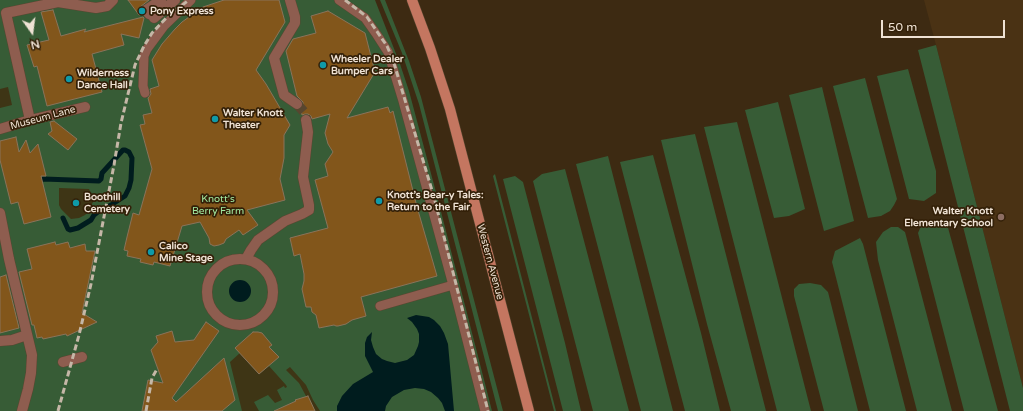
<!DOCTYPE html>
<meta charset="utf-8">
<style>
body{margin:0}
#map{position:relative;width:1023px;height:411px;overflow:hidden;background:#3d2a12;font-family:"Varela Round",sans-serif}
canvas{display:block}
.north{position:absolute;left:12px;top:12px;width:40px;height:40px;-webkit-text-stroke:3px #332008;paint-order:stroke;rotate:166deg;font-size:11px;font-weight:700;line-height:16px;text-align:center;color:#efe2d4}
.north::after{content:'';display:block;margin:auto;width:14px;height:18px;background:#efe2d4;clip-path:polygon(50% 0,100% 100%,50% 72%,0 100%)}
.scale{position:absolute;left:881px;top:20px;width:124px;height:18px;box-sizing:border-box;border:2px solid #efe2d4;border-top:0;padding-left:5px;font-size:12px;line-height:14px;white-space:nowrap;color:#efe2d4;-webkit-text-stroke:3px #332008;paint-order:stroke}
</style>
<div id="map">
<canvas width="1023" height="411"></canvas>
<div class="north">N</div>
<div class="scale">50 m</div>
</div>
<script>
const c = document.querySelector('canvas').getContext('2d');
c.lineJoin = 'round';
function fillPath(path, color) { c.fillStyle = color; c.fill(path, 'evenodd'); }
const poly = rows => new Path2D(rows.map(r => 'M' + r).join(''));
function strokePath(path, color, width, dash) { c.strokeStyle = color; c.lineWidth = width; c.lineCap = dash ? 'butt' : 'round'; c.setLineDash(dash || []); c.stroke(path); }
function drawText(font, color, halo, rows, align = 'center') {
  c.font = font + ' "Varela Round",sans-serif'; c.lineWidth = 3.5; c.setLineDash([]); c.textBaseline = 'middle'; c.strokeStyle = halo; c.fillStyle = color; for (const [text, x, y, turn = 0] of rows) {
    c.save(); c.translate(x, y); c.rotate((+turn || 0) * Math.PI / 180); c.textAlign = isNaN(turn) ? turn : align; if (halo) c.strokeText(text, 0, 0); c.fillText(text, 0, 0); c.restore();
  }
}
const built = poly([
 [924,0,1023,0,1023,388,936,45]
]);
const green = poly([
 [0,0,375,0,400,64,409,91,437,196,492,411,0,411],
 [380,0,385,0,409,61,421,97,503,411,498,411,419,104,402,53],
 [936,45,1023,388,1023,411,1010,411,918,50],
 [908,69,936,171,936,193,924,201,909,199,877,76],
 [865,78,897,199,894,205,890,211,881,216,868,218,833,86],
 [822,87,854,221,824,231,789,95],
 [778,102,805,209,789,216,774,218,745,110],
 [737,122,811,411,777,411,704,127],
 [695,134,766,411,731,411,707,324,661,140],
 [653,155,701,333,720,411,685,411,665,335,620,162],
 [608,156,673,411,641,411,576,164],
 [565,169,629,411,593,411,533,181,542,174],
 [495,174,556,411,554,411,493,176],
 [515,176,523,182,565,343,581,411,563,411,503,179],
 [938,220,947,224,998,411,964,411,918,233,922,224],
 [891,227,898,227,905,232,952,411,917,411,878,260,876,242,883,232],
 [860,238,863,244,906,411,870,411,832,262,835,251],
 [810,283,821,285,828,292,858,411,824,411,794,296,794,289,799,284]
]);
const sand = poly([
 [8,87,12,105,0,108,0,89],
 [59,188,89,189,94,200,92,204,90,210,85,215,79,218,71,219,61,209,59,205],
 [241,352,245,359,259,374,269,366,286,385,287,387,285,388,284,386,277,390,282,400,275,403,268,395,254,402,259,411,242,411,230,362],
 [290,367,306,385,313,400,320,411,315,411,308,396,306,396,299,383,286,370]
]);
const water = poly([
 '229 291a11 11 0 1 1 22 0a11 11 0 1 1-22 0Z',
 [416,315,429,317,434,320,440,326,444,333,448,344,454,411,445,411,442,403,438,398,431,392,424,389,415,388,404,390,392,397,386,406,385,411,337,411,337,406,342,396,353,384,373,372,365,356,365,343,367,337,372,332,371,340,373,347,376,354,382,359,387,361,395,363,407,360,414,355,418,346,419,342,419,334,417,329,412,322,407,318]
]);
const stream = poly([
 [36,181,44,179,99,181,101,179,102,173,123,150,125,150,129,152,132,158,131,180,129,188,125,196,111,205,99,211,94,215,91,220,78,228,70,230,68,229,63,218]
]);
const building = poly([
 [128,0,149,0,140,7,140,10,141,14,139,15,128,0],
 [224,0,279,0,285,22,256,70,266,84,290,125,284,135,284,158,280,179,285,200,247,210,258,225,243,235,239,230,226,239,224,243,219,245,214,246,210,244,209,238,200,222,182,226,170,266,154,262,153,265,140,262,141,259,127,256,128,251,124,250,127,237,133,213,139,215,152,169,140,125,145,124,143,115,152,113,148,98,151,94,150,89,159,86,152,60,162,44,175,29,182,22,203,7,224,0],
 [53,10,61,36,86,29,84,32,143,17,144,18,139,38,121,34,124,45,92,54,102,92,47,106,37,66,34,67,27,45,49,40,41,12,53,10],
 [328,11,365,33,375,72,347,118,388,107,390,113,393,111,417,207,437,276,361,297,366,316,352,320,346,324,338,326,336,326,334,325,319,328,316,315,312,312,311,307,306,307,302,289,304,281,304,274,300,254,294,256,290,238,328,228,315,180,328,176,325,164,333,152,328,144,325,133,330,114,312,119,311,116,308,114,305,114,302,115,301,109,303,105,303,102,297,96,286,51,293,39,316,33,311,16,328,11],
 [54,121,77,139,68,150,48,134,52,131,50,122,54,121],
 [16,137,19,152,26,140,30,153,38,144,46,176,41,176,51,217,24,224,18,202,11,204,0,160,0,141,16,137],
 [55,242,56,245,68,242,70,248,85,244,86,251,95,251,82,313,97,322,67,336,66,334,43,339,42,337,37,338,34,325,32,325,19,272,32,269,27,249,55,242],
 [6,275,19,328,0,333,0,277,6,275],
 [206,322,219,331,172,398,176,402,224,358,235,400,222,411,142,411,148,380,163,383,151,350,158,342,156,336,172,331,175,342,194,340,206,322],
 [253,332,258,332,262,333,272,345,269,347,279,357,259,374,235,348,253,332],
 [308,396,315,411,274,411,296,401,295,400,308,396]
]);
const minorTunnel = poly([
 [297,104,304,112,306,120]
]);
const service = poly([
 [339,0,365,18,377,35,388,52,403,101,453,285,485,411],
 [145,93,143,86,144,56,147,49,164,26,191,0],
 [380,306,453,285]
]);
const pedestrian = poly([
 [161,0,146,10,149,14,151,13,154,18,175,0],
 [30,120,6,13,58,2,96,8,107,6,113,0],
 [0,129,30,120,85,107],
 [0,213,9,259,32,355,31,373,28,389,22,411],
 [0,341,12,340,27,335],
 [63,362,82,357]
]);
const minor = poly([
 [290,0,295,17,295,23,274,58,284,95,297,104],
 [246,259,251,250,258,240,285,221,302,214,309,210,309,205,303,177,308,132,306,120],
 '207 292a33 33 0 1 1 66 0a33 33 0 1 1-66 0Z'
]);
const secondary = poly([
 [412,0,430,48,450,109,529,411]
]);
const rail = poly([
 [345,0,367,17,387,46,393,60,434,197,488,411],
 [58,411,79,335,91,284,114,165,121,123,135,65,144,46,152,33,170,14,189,0],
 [146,411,152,378,157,369]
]);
const markers = [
 [142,11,4,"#0f9aa8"],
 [323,65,4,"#0f9aa8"],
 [69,79,4,"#0f9aa8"],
 [215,119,4,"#0f9aa8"],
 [379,201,4,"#0f9aa8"],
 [76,203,4,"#0f9aa8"],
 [1001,217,4,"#8d6e63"],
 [151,252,4,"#0f9aa8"]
];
const poiNames = [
 ["Pony Express",150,11],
 ["Wheeler Dealer",331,59],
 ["Bumper Cars",331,71],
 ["Wilderness",77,73],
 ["Dance Hall",77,85],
 ["Walter Knott",223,113],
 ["Theater",223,125],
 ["Knott’s Bear-y Tales:",387,195],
 ["Return to the Fair",387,207],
 ["Boothill",84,197],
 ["Cemetery",84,209],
 ["Walter Knott",993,211,"right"],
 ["Elementary School",993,223,"right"],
 ["Calico",159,246],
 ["Mine Stage",159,258]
];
const streetNames = [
 ["Museum Lane",43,118,-15],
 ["Western Avenue",490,262,75]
];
const parkNames = [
 ["Knott's",218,199],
 ["Berry Farm",218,211]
];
fillPath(built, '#4a3214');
fillPath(green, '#375c36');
fillPath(sand, '#3e3515');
fillPath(water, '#001c1e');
strokePath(stream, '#001c1e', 5);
fillPath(building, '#82561b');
strokePath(building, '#8a735a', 1);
strokePath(minorTunnel, '#58462f', 10, [10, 5]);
strokePath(service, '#594731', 10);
strokePath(pedestrian, '#594731', 11);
strokePath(minor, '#594731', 11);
strokePath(secondary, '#594731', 11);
strokePath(service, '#8e5d4f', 9);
strokePath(pedestrian, '#8e5d4f', 10);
strokePath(minor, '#8e5d4f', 10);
strokePath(secondary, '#c47660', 10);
strokePath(rail, '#c5b7a7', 3, [6, 3]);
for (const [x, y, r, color] of markers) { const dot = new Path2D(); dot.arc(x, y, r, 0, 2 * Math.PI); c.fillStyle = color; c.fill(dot); strokePath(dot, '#332008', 1.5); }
drawText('bold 10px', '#efe2d4', '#332008', poiNames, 'left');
drawText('10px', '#efe2d4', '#332008', streetNames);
drawText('10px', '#a3eba2', '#332008', parkNames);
</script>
